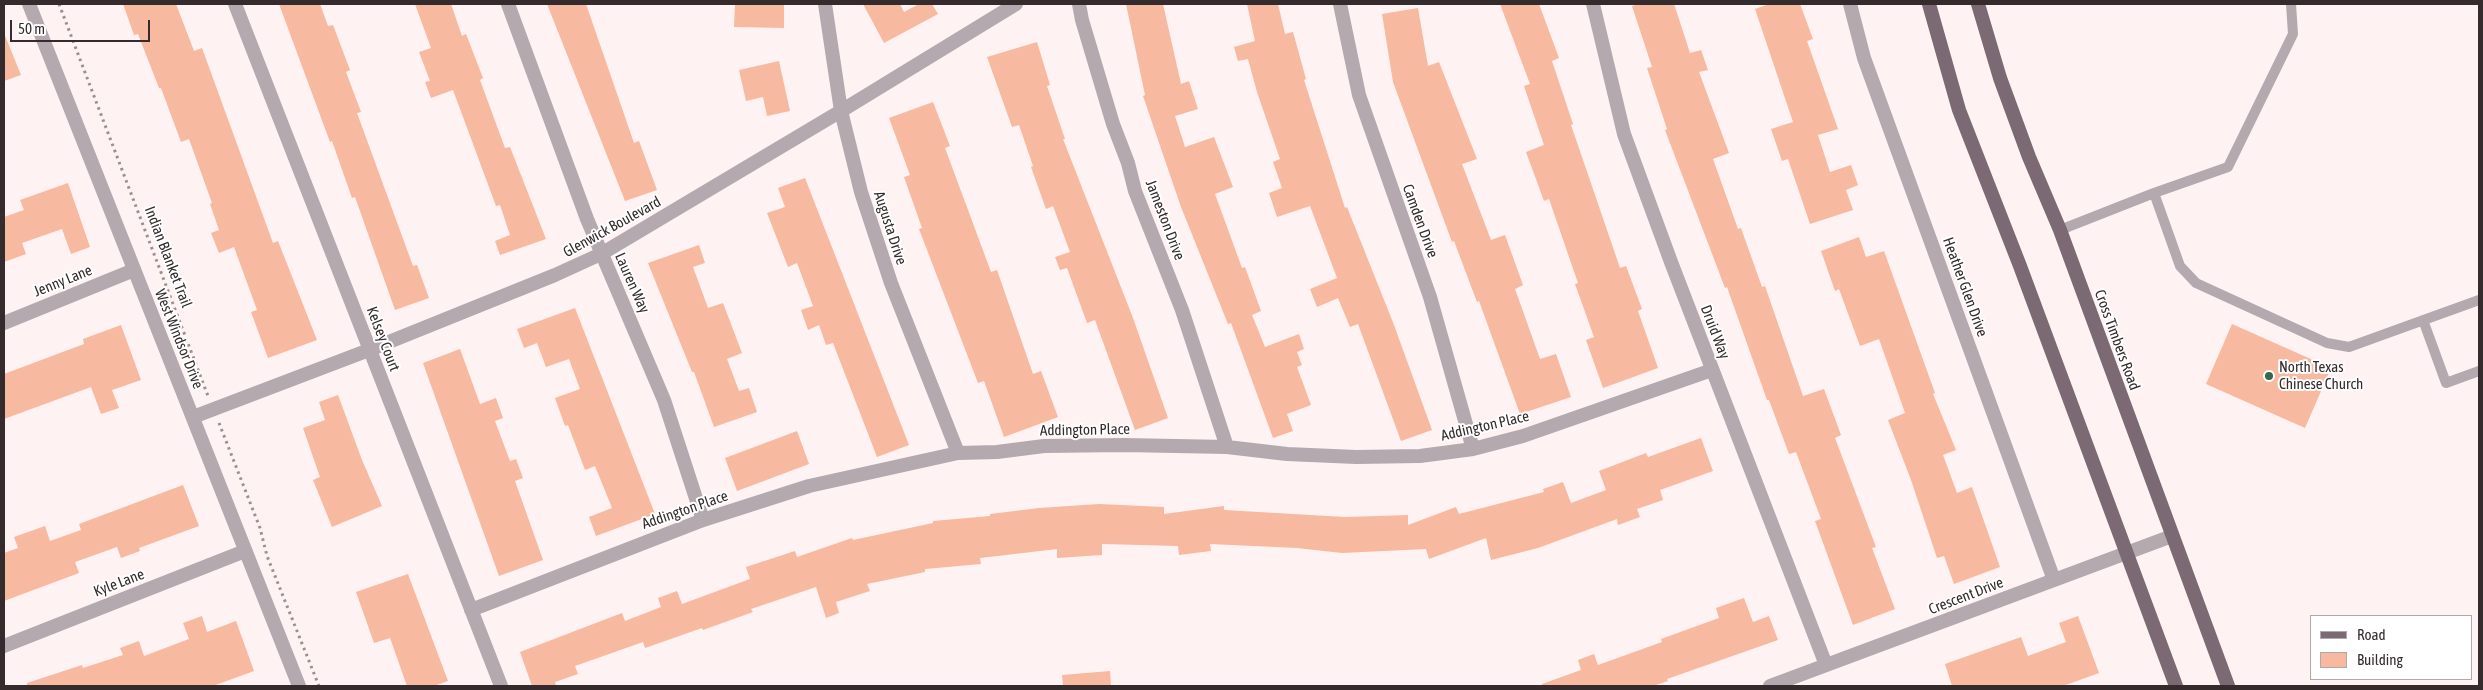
<!DOCTYPE html>
<style>
body{margin:0}
#map{position:relative;width:2483px;height:690px;overflow:hidden;background:#fef2f3;font-family:"Asap Condensed",sans-serif}
canvas{display:block}
.frame{position:absolute;inset:0;border:5px solid #352b2c;pointer-events:none}
.legend{position:absolute;left:2310px;top:615px;width:162px;height:65px;box-sizing:border-box;background:#fff;border:1px solid #aeaaab;margin:0;padding:6px 9px;list-style:none;font-size:15px;color:#352b2c}
.legend li{display:flex;align-items:center;gap:10px;height:25px}
.legend b{width:25px;border:1px solid #aeaaab}
.scale{position:absolute;left:10px;top:20px;width:140px;height:22px;box-sizing:border-box;border:2px solid #352b2c;border-top:0;padding-left:6px;font-size:15px;line-height:18px;white-space:nowrap;color:#352b2c;-webkit-text-stroke:4px #fff;paint-order:stroke}
</style>
<div id="map">
<canvas width="2483" height="690"></canvas>
<div class="frame"></div>
<ul class="legend">
<li><b style="height:6px;background:#7b6a73"></b>Road</li>
<li><b style="height:14px;background:#f7b99f"></b>Building</li>
</ul>
<div class="scale">50 m</div>
</div>
<script>
const c = document.querySelector('canvas').getContext('2d');
c.lineJoin = 'round';
function fillPath(path, color) { c.fillStyle = color; c.fill(path, 'evenodd'); }
const poly = rows => new Path2D(rows.map(r => 'M' + r).join(''));
function strokePath(path, color, width, dash) { c.strokeStyle = color; c.lineWidth = width; c.lineCap = dash ? 'butt' : 'round'; c.setLineDash(dash || []); c.stroke(path); }
function drawText(font, color, halo, rows, align = 'center') {
  c.font = font + ' "Asap Condensed",sans-serif'; c.lineWidth = 4; c.setLineDash([]); c.textBaseline = 'middle'; c.strokeStyle = halo; c.fillStyle = color; for (const [text, x, y, turn = 0] of rows) {
    c.save(); c.translate(x, y); c.rotate((+turn || 0) * Math.PI / 180); c.textAlign = isNaN(turn) ? turn : align; if (halo) c.strokeText(text, 0, 0); c.fillText(text, 0, 0); c.restore();
  }
}
const building = poly([
 [123,4,176,4,194,51,202,48,273,243,278,241,317,340,268,358,251,312,257,310,234,247,219,253,211,233,219,230,210,204,212,203,189,139,181,142,161,88,159,88,138,34,134,35],
 [279,4,320,4,328,26,333,25,350,70,346,72,361,112,357,113,413,266,417,265,429,298,395,310,355,197,352,198,332,141,330,142],
 [415,4,451,4,462,36,466,34,483,78,480,80,505,148,510,147,546,239,500,255,495,241,510,235,500,205,496,206,453,90,431,98,425,82,430,81,419,52,431,48],
 [547,4,586,4,634,143,639,141,657,190,625,201],
 [735,4,784,4,784,28,734,27],
 [863,4,900,4,904,12,919,4,932,4,938,14,884,43],
 [1126,4,1163,4,1181,84,1189,81,1198,109,1175,116,1185,147,1214,137,1233,187,1215,194,1242,268,1245,267,1261,311,1252,315,1265,347,1299,334,1304,349,1297,352,1302,365,1297,367,1311,405,1287,414,1293,431,1273,438,1231,323,1228,324,1181,207,1143,96,1145,95],
 [1247,4,1278,4,1285,34,1293,32,1306,79,1304,80,1345,208,1347,207,1394,325,1432,430,1401,441,1358,324,1350,327,1338,298,1317,307,1310,289,1337,278,1310,206,1277,217,1269,193,1282,188,1273,162,1280,159,1257,92,1248,59,1238,61,1234,47,1255,41],
 [1500,4,1539,4,1559,58,1552,61,1573,124,1571,125,1620,268,1626,266,1642,309,1638,311,1658,368,1603,388,1586,340,1594,337,1575,284,1578,283,1549,199,1544,201,1526,152,1544,145,1524,86,1530,84],
 [1640,4,1674,4,1690,53,1701,50,1708,70,1699,72,1729,153,1713,159,1738,229,1741,228,1762,287,1765,286,1803,396,1824,389,1841,435,1835,438,1876,547,1872,548,1895,609,1853,625,1815,521,1821,519,1796,452,1789,454,1769,400,1767,400,1727,287,1725,288,1665,130,1667,129,1647,68,1652,67,1632,6],
 [1769,4,1800,4,1813,39,1807,41,1838,129,1818,135,1830,172,1851,165,1858,185,1846,190,1853,210,1810,224,1788,159,1782,161,1771,129,1793,122,1755,9],
 [1418,8,1428,66,1439,62,1477,159,1462,164,1491,240,1505,235,1523,285,1515,289,1540,359,1556,354,1571,397,1520,414,1479,301,1477,302,1454,241,1452,242,1393,82,1382,14],
 [4,33,21,75,4,81],
 [1037,42,1050,85,1047,86,1065,139,1063,139,1133,318,1168,418,1135,430,1095,320,1087,323,1067,268,1060,270,1055,257,1070,252,1053,206,1046,209,1031,167,1033,166,1019,125,1012,127,987,57],
 [779,61,790,111,767,116,763,97,746,101,739,70],
 [933,102,950,146,945,148,991,272,997,270,1033,374,1041,371,1058,417,1004,437,984,381,978,383,919,229,922,228,904,177,910,175,889,118],
 [805,178,909,445,877,457,833,343,826,345,819,325,808,330,801,310,813,306,797,263,788,267,767,213,785,207,778,188],
 [68,183,90,247,71,254,62,229,22,243,26,254,4,262,4,217,24,210,20,200],
 [1859,237,1866,257,1884,251,1935,393,1933,394,1956,450,1943,455,1957,493,1972,487,2000,567,1954,584,1944,556,1937,558,1911,480,1888,420,1905,413,1879,339,1860,346,1839,289,1835,291,1821,251],
 [699,245,705,263,693,267,708,308,723,303,742,353,727,359,739,391,749,388,757,412,714,427,694,372,692,372,648,263],
 [575,308,655,514,596,536,589,517,612,508,595,466,585,470,568,425,565,426,555,398,580,389,569,359,546,367,537,343,524,348,517,329],
 [2232,324,2331,368,2305,428,2206,384],
 [121,325,141,380,112,390,119,408,101,414,91,387,4,419,4,374,84,344,83,339],
 [460,349,480,404,496,398,503,418,495,421,510,461,516,459,523,478,515,481,543,560,499,576,423,363],
 [338,395,362,460,382,506,332,527,313,480,320,477,303,428,325,420,319,402],
 [797,431,809,464,737,491,725,458],
 [1701,438,1713,471,1660,490,1663,500,1637,509,1640,517,1618,525,1617,519,1538,548,1491,560,1486,538,1429,559,1426,549,1342,553,1297,548,1210,544,1211,551,1179,555,1178,546,1102,544,1102,555,1057,558,1057,549,980,558,981,564,925,569,925,572,867,584,870,591,836,602,839,613,826,618,816,587,751,609,753,612,703,630,702,628,645,648,643,642,575,666,578,674,555,682,556,686,532,686,520,652,622,613,625,621,661,607,658,598,677,591,682,604,750,579,746,567,795,551,797,557,852,538,853,540,933,523,933,521,990,516,990,514,1039,508,1099,504,1164,507,1164,514,1224,506,1224,510,1345,517,1408,515,1408,525,1456,507,1459,514,1544,492,1543,489,1563,482,1571,503,1606,490,1599,471,1646,453,1648,457],
 [183,485,199,526,139,548,140,551,121,558,117,547,75,562,79,573,4,601,4,553,18,548,14,537,45,526,50,541,81,530,79,524],
 [408,574,448,681,434,686,407,686,390,638,374,643,356,592],
 [1744,598,1753,622,1769,616,1778,640,1667,679,1668,681,1653,686,1542,686,1542,684,1581,670,1578,660,1594,654,1598,665,1662,642,1661,639,1719,618,1716,608],
 [202,616,207,632,236,621,254,671,213,686,27,686,27,683,82,665,83,668,123,655,120,648,139,641,144,656,189,639,183,623],
 [2078,616,2099,673,2063,686,1952,686,1945,664,2021,637,2028,656,2066,642,2059,623],
 [1110,671,1111,686,1063,686,1062,675]
]);
const path = poly([
 [59,4,208,396],
 [219,423,260,528,267,556,319,686]
]);
const service = poly([
 [2154,193,2228,167,2293,34,2291,4],
 [2060,230,2154,193,2180,266,2196,283,2327,343,2349,347,2479,300],
 [2423,320,2446,383,2479,371]
]);
const minor = poly([
 [235,4,501,686],
 [508,4,587,219,664,400,703,520],
 [825,4,841,111,861,192,891,283,958,453],
 [1079,4,1082,20,1113,124,1128,163,1135,191,1182,310,1227,447],
 [1340,4,1359,95,1430,297,1473,449],
 [1593,4,1624,134,1671,262,1826,665],
 [1850,4,1864,58,2054,580],
 [4,323,134,270],
 [193,417,369,350,555,275,601,254,841,111,1016,4],
 [471,610,703,520,809,486,958,453,997,452,1044,446,1124,445,1227,447,1287,454,1356,457,1420,456,1473,449,1523,436,1712,370],
 [4,646,245,551],
 [1770,686,2172,536]
]);
const tertiary = poly([
 [29,4,299,686]
]);
const primary = poly([
 [1929,4,1959,110,2020,266,2176,686],
 [1978,4,2000,78,2029,157,2060,230,2228,686]
]);
const markers = [
 [2269,376,5,"#32694f"]
];
const streetNames = [
 ["Jameston Drive",1165,220,69],
 ["Camden Drive",1420,221,70],
 ["Glenwick Boulevard",612,227,-29],
 ["Augusta Drive",890,228,72],
 ["Indian Blanket Trail",168,257,69],
 ["Jenny Lane",63,281,-22],
 ["Lauren Way",632,283,66],
 ["Heather Glen Drive",1965,287,70],
 ["Druid Way",1715,332,69],
 ["West Windsor Drive",179,339,68],
 ["Kelsey Court",383,339,69],
 ["Cross Timbers Road",2117,340,70],
 ["Addington Place",1485,426,-13],
 ["Addington Place",1085,430,-1],
 ["Addington Place",685,510,-19],
 ["Kyle Lane",119,583,-21],
 ["Crescent Drive",1966,596,-21]
];
const poiNames = [
 ["North Texas",2279,367],
 ["Chinese Church",2279,384]
];
fillPath(building, '#f7b99f');
strokePath(path, '#9b9091', 3, [2.5, 4]);
strokePath(service, '#b3a9ae', 10);
strokePath(minor, '#b3a9ae', 14);
strokePath(tertiary, '#b3a9ae', 14);
strokePath(primary, '#7b6a73', 14);
for (const [x, y, r, color] of markers) { const dot = new Path2D(); dot.arc(x, y, r, 0, 2 * Math.PI); c.fillStyle = color; c.fill(dot); strokePath(dot, '#fff', 2); }
drawText('15px', '#352b2c', '#fff', streetNames);
drawText('15px', '#352b2c', '#fff', poiNames, 'left');
</script>
